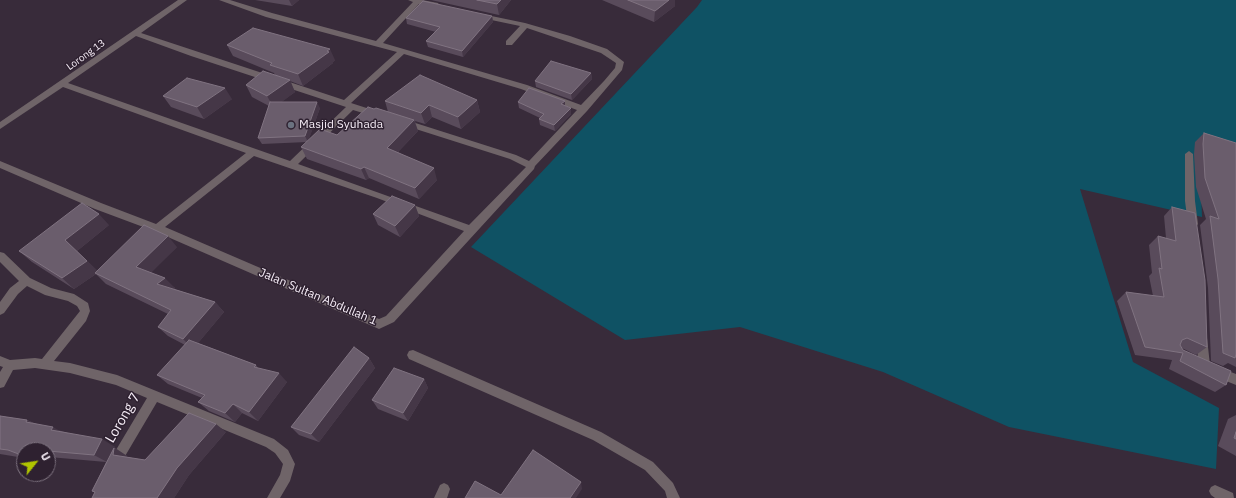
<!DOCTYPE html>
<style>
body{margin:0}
#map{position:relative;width:1236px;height:498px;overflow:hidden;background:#382b3a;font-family:"IBM Plex Sans",sans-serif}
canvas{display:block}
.north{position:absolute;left:16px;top:442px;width:40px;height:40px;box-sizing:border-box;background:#2e2130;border:1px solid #7e7380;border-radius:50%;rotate:60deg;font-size:11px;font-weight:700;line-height:16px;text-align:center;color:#f6edf7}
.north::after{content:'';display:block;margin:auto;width:14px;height:18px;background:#b0c500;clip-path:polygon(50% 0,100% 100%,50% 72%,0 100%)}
</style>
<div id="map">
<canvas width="1236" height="498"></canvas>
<div class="north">U</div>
</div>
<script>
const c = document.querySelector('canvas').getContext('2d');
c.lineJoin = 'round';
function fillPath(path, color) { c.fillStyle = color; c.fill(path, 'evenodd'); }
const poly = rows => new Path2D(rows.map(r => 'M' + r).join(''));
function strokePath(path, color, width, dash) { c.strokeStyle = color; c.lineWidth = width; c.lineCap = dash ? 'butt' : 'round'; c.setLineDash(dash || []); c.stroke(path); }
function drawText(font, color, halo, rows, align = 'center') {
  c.font = font + ' "IBM Plex Sans",sans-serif'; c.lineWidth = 3; c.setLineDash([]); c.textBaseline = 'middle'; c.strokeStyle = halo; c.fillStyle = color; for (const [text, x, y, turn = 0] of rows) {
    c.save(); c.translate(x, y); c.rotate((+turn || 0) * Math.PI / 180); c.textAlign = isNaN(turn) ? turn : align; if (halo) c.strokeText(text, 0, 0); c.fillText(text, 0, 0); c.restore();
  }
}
const water = poly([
 [702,0,1236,0,1236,151,1199,140,1202,217,1080,189,1133,362,1219,408,1216,469,1009,427,883,372,740,327,625,340,471,247,697,7]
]);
const minor = poly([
 [178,0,187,0,141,33,344,100,397,52,266,17,219,0,230,0,272,13,376,41,413,2,408,0,422,0,438,3,439,5,435,7,419,4,383,43,527,85,581,105,604,81,615,68,616,63,601,53,527,28,512,45,506,45,506,41,520,26,477,17,477,13,525,23,570,36,607,49,624,62,622,70,587,111,535,166,534,169,394,322,379,329,154,231,95,209,0,168,0,161,101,203,156,224,246,153,63,87,0,129,0,122,178,0],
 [136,36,191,56,346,107,290,161,68,83,136,36],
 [404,54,521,89,577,110,529,161,516,155,406,120,400,120,399,122,400,124,510,159,526,167,469,225,298,164,353,110,376,117,379,116,380,114,379,112,351,103,404,54],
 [254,156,377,198,464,231,386,316,379,319,165,227,254,156],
 [1189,151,1193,154,1195,201,1198,224,1196,227,1193,228,1190,227,1188,224,1185,201,1185,154,1189,151],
 [0,252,4,253,30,278,51,288,74,294,88,303,90,311,86,321,54,361,70,363,117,375,274,439,288,450,295,464,290,481,280,498,267,498,280,475,283,464,275,453,266,447,157,402,118,468,114,470,110,468,108,464,110,460,147,398,116,385,70,373,35,368,13,370,4,387,0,388,0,372,3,367,0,366,0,356,10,360,35,358,42,359,80,311,77,306,68,301,45,295,27,286,18,294,4,313,0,315,0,302,10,288,19,281,0,262,0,252],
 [1202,333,1206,335,1207,338,1210,365,1208,369,1204,370,1200,369,1198,365,1197,338,1198,335,1202,333],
 [413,350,601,432,653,462,673,483,680,498,667,498,665,491,645,470,593,440,409,359,407,355,409,351,413,350],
 [1218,367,1236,374,1236,385,1214,376,1212,372,1214,368,1218,367],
 [444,483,448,485,450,489,447,498,434,498,440,485,444,483],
 [1215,485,1233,493,1234,498,1215,498,1211,495,1209,491,1211,487,1215,485]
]);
const wall = poly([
 [255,0,299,0,292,6],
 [431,0,511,0,499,15],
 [602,0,675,0,675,6,654,22],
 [492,16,493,22,463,57,428,47,426,41,436,32,407,24,406,18],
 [227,45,335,60,333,62,333,63,303,86,290,81,295,92,281,102,320,108,308,141,337,135,374,109,388,112,385,101,477,100,480,112,461,129,432,117,425,124,415,121,418,131,398,152,437,180,419,199,369,178,366,180,307,159,301,147,307,142,262,144,258,138,269,106,252,97,246,85,275,75,274,73,233,56],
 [591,73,592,79,572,100,536,87,535,81],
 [163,96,232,99,204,119,171,107],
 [565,101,565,106,571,114,555,131,540,125,539,119,540,118,519,108,518,102],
 [1204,133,1236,143,1236,367,1228,363,1223,366,1211,361,1208,288,1200,225,1206,219,1196,187,1194,154,1195,142],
 [415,205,419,216,400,237,378,225,373,214],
 [1172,207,1207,347,1196,355,1182,348,1183,350,1226,385,1215,392,1169,369,1172,360,1135,355,1117,301,1126,292,1153,296,1149,276,1152,273,1149,245,1158,236,1166,238,1164,216],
 [109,225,77,251,97,271,177,247,151,272,175,288,174,289,215,302,224,312,198,343,256,365,258,368,287,382,258,421,242,413,235,422,209,411,198,402,202,398,168,384,157,375,185,345,168,336,158,327,168,314,106,284,96,274,74,289,32,262,19,251],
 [369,358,375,368,319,442,299,435,291,427],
 [424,379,428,388,408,421,378,409,372,400],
 [1236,415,1236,456,1218,446,1228,419],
 [0,416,27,420,34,423,115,447,115,448,127,456,126,457,145,460,226,432,189,475,174,498,92,498,95,493,92,491,106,462,49,457,48,459,48,450,24,450,24,458,0,454]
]);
const shadedWall = poly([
 [289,0,299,0,292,6],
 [501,0,511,0,499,15,497,4],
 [669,0,675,0,675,6,654,22,655,11],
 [492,16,493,22,463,57,462,51],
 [330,49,335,60,333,62,333,63,303,86,298,74],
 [591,73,592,79,572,100,571,94],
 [290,80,295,92,274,108,267,96],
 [225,88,232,99,204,119,197,107],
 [477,100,480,112,461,129,458,117],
 [565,101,565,107,561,104],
 [317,102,320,108,308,142,305,136],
 [429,105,432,117,425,124,421,113],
 [571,108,571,114,555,131,554,125],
 [414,120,418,131,391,159,387,148],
 [364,167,369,178,366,180,361,169],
 [434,168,437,180,419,199,415,188],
 [415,205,419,216,400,237,395,226],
 [99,214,109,225,77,251,99,272,74,289,62,278,65,240],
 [168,236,177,247,147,277,136,267],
 [165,278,175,288,167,295,157,284],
 [215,302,224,312,193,349,183,339],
 [369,358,375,368,319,442,311,434],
 [279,373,287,382,258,421,249,412],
 [424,379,428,388,408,421,403,413],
 [233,404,242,413,235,422,225,413],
 [27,420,42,428,26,422],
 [216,424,226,432,189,475,174,498,157,498,177,468],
 [53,427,67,435,51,430],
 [102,439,115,447,115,448,127,456,126,462,107,462,94,455],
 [581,482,582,489,576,498,570,498]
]);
const building = poly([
 [477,0,501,0,497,4,477,0],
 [628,0,669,0,655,11,628,0],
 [423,1,492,16,462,51,426,41,440,27,406,18,423,1],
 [253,28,330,49,327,51,329,52,298,74,270,65,272,63,227,45,253,28],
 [551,61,591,73,571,94,535,81,551,61],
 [263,71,290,80,267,96,246,85,263,71],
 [420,75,477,100,458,117,429,105,421,113,385,101,420,75],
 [187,78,225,88,197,107,163,96,187,78],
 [529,88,565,101,561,104,571,108,554,125,539,119,544,114,518,102,529,88],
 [270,102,317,102,305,136,258,138,270,102],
 [368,107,374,109,376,108,414,120,387,148,434,168,415,188,364,167,361,169,301,147,320,129,337,135,368,107],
 [1204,133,1236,143,1236,354,1235,358,1223,353,1218,279,1210,216,1219,219,1205,178,1203,144,1204,133],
 [392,196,415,205,395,226,373,214,392,196],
 [82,203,99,214,65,240,87,261,62,278,19,251,82,203],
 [1172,207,1195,213,1205,280,1207,347,1187,338,1182,340,1180,345,1183,350,1231,371,1226,385,1180,361,1183,353,1145,347,1126,292,1164,297,1159,268,1162,269,1158,236,1176,241,1172,207],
 [144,225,168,236,136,267,165,278,157,284,215,302,183,339,158,327,171,310,95,273,144,225],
 [189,340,256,365,254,367,279,373,249,412,233,404,225,413,198,402,205,395,157,375,189,340],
 [354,347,369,358,311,434,291,427,354,347],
 [394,368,424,379,403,413,372,400,394,368],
 [189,413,216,424,177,468,157,498,92,498,95,492,92,491,114,448,113,455,145,460,189,413],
 [0,416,27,420,26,422,53,427,51,430,102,439,94,455,48,451,48,450,34,449,34,450,24,450,24,456,8,450,0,449,0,416],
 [1236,432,1236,439,1234,438,1236,432],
 [533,450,581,482,570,498,465,498,475,481,501,495,533,450]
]);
const markers = [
 [291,125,4,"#6b7280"]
];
const farStreetnames = [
 ["Lorong 13",86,55,-36]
];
const poiNames = [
 ["Masjid Syuhada",299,125]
];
const streetNames = [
 ["Jalan Sultan Abdullah 1",318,297,23]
];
const nearStreetnames = [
 ["Lorong 7",123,418,-60]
];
fillPath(water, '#0f5264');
fillPath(minor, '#6f6468');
fillPath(wall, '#594b5b');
fillPath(shadedWall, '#453747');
fillPath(building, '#6a5d6c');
strokePath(building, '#807381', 1);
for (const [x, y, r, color] of markers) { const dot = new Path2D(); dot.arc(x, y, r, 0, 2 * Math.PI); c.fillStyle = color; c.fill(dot); strokePath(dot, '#2e2130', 1.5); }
drawText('10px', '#f6edf7', '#2e2130', farStreetnames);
drawText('12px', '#f6edf7', '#2e2130', poiNames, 'left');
drawText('12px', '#f6edf7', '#2e2130', streetNames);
drawText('14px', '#f6edf7', '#2e2130', nearStreetnames);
</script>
